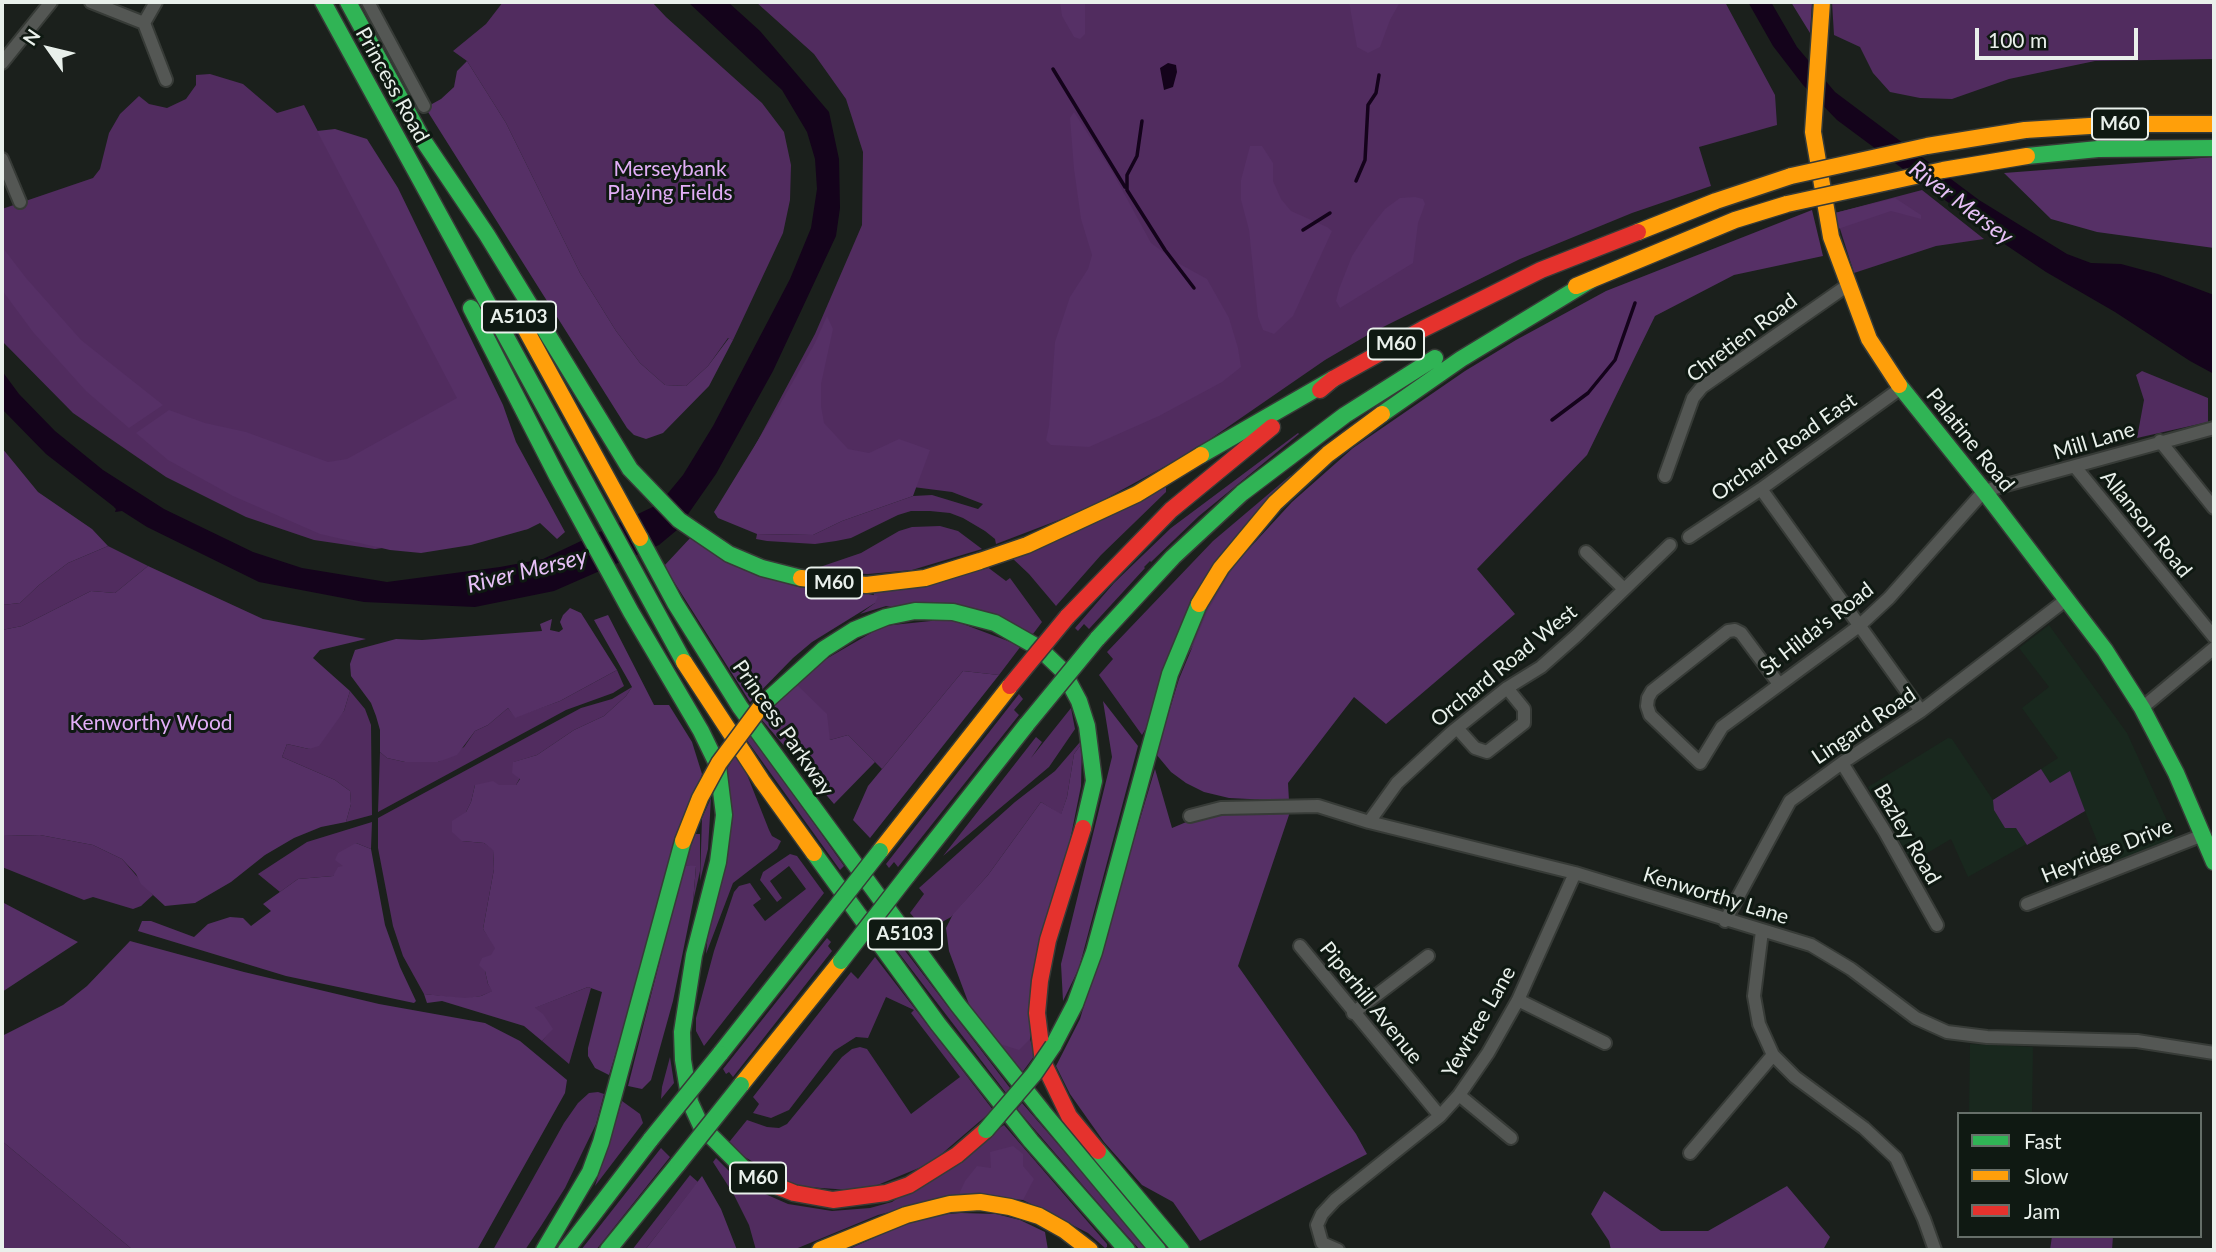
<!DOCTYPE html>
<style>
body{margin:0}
#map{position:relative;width:2216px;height:1252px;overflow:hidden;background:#1b201c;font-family:Lato,sans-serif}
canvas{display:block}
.frame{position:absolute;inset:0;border:4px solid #e9f0eb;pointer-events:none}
.legend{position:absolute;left:1957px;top:1112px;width:245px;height:126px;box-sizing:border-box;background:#0f1912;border:2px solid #666f69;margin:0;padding:9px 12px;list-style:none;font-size:21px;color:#e9f0eb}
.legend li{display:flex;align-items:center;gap:14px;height:35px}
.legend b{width:35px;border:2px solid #666f69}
.north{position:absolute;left:14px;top:14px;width:70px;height:70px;-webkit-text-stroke:5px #0f1912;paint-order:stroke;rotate:304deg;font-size:19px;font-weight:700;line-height:28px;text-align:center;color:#e9f0eb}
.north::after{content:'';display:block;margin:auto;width:24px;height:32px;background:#e9f0eb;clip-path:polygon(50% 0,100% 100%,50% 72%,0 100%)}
.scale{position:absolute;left:1975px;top:28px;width:163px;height:32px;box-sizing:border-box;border:4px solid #e9f0eb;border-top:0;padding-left:9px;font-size:21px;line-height:24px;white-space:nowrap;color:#e9f0eb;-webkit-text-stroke:5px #0f1912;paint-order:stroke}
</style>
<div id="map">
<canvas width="2216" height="1252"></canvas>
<div class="frame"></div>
<ul class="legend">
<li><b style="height:9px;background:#30b455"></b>Fast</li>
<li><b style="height:9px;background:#ff9f0a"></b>Slow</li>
<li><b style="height:9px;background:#e5322d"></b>Jam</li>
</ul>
<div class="north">N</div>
<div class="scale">100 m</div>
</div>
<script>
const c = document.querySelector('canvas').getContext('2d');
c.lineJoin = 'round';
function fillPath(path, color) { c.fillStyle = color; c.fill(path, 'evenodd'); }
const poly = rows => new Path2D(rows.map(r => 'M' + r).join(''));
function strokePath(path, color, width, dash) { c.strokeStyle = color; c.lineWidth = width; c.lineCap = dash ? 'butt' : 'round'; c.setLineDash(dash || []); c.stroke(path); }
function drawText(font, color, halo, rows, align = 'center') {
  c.font = font + ' Lato,sans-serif'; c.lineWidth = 6; c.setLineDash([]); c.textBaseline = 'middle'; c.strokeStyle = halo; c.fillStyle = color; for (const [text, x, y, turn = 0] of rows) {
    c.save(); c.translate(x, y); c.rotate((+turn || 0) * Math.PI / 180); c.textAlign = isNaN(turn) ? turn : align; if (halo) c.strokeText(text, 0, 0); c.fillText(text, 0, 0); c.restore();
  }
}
const built = poly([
 [2049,625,2127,733,2175,838,2107,866,2085,811,1968,877,1951,839,1912,862,1868,787,1948,738,1952,739,1993,800,2058,758,2022,708,2049,687,2019,648],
 [1970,1044,2033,1047,2032,1114,1969,1114]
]);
const green = poly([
 [503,2,652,2,666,17,762,103,784,132,791,165,790,200,783,233,733,340,728,338,708,366,686,386,665,385,640,363,616,331,580,273,506,123,467,61,453,51,486,24],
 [756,2,1725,2,1775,95,1777,125,1699,147,1711,186,1632,213,1520,259,1371,333,1325,360,1193,451,1085,510,996,544,995,539,985,531,963,518,950,513,930,511,911,511,898,515,851,538,836,541,815,544,767,541,756,539,757,534,813,535,842,521,913,496,932,495,978,509,983,504,952,492,913,487,734,485,815,334,862,225,863,152,846,99,814,54],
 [1832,2,2214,2,2214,59,2095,61,2009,79,1952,99,1920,98,1890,92,1873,73,1860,47,1834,35],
 [210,74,243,84,277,113,304,105,528,529,375,549,314,540,246,517,166,477,73,413,2,341,2,209,93,178,100,169,109,133,120,114,139,96,149,104,167,108,186,99,196,85,196,75],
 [1922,190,1984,239,1936,246,1854,273,1835,213],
 [2142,371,2208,398,2208,422,2137,438,2144,400,2136,375],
 [1298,433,1299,434,1199,516,1151,562,1150,561,1144,567,1145,568,1089,629,1084,624,1078,631,1075,628,1114,583,1171,528],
 [1291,475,1142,735,1099,675,1113,659,1107,652,1213,541],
 [1166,487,1166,492,1101,555,1056,606,1029,574,1011,557],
 [940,526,958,531,982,549,912,570,868,574,836,573,817,568,861,553,899,531,912,527],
 [108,546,148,566,115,593,91,591,22,626,2,630,2,605,20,603,39,585,68,563],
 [986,566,1006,581,1010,578,1042,622,1033,634,886,606,860,614,875,603,873,589],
 [950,619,1021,646,999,675,963,671,882,769,848,735,830,740,795,683,814,666,883,626],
 [617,670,624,686,613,693,566,710,378,812,380,752,387,758,405,762,438,762,464,747,475,731,488,725,508,708,515,717,560,701],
 [632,687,626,696,604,716,574,730,537,755,514,762,520,778,516,785,475,785,471,802,466,812,462,841,484,843,493,849,494,869,483,929,496,947,485,971,488,984,493,991,481,996,465,999,424,994,403,956,393,926,378,848,378,818,568,715,581,708,612,699],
 [350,691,365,709,371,725,372,815,346,822,351,804,350,791,335,780,282,757,287,744,309,749,344,711],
 [1019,694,1023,699,1014,710,1019,715,898,867,894,862,889,868,886,864],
 [1071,708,1075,729,1049,767,943,856,1036,737,1042,742,1031,758],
 [750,733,844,866,840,870,746,739],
 [1080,742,1082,743,1074,754,1067,797,1061,815,1041,802,988,875,951,917,926,931,910,913,924,894,919,888,1015,802,1055,771],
 [735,756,746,772,769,830,772,836,781,841,777,849,733,883,706,954,723,775],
 [2041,769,2050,783,2070,771,2085,811,2027,845,2016,828,2005,828,1994,810,1993,800],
 [711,798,708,849,700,881,702,818],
 [372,822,371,849,356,843,344,866,333,876,298,879,280,892,258,874,307,842],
 [694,834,700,834,700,871,693,902,696,867,684,865],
 [40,835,93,845,122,859,153,895,141,906,133,909,93,897,84,900,2,867,2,836],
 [790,854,797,856,824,893,704,1046,696,1031,696,1018,714,951,734,892,739,886,750,883,761,899,753,905,765,921,806,889,789,866,770,881,782,898,777,902,760,880,763,872],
 [893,935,1010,1088,1006,1093,889,940],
 [827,938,831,942,828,946,832,951,733,1077,729,1072,726,1074,723,1069],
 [875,957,993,1110,931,1163,863,1191,794,1186,726,1146,747,1120,767,1127,779,1128,787,1124,842,1057,852,1049,860,1047,867,1049,911,1114,960,1077,911,1013,914,1010,886,997,868,1038,856,1037,834,1051,789,1110,771,1118,753,1113,759,1104,753,1097,851,972,858,979],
 [588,987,591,988,569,1064,542,1041,552,1029,534,1008],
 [1030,1039,1035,1055,1021,1074,1000,1044],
 [670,1057,674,1083,661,1099,662,1087],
 [598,1092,604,1094,596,1124,565,1188,541,1226,525,1250,493,1250,564,1123,578,1103,589,1093],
 [622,1101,640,1114,643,1123,595,1186],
 [1022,1103,1150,1250,1140,1250,1105,1211,1017,1109],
 [1004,1125,1107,1244,1107,1247,1105,1248,1088,1233,1023,1200,992,1168,959,1194,878,1215,793,1250,756,1250,749,1225,734,1195,713,1162,716,1158,733,1175,747,1186,788,1204,832,1211,870,1208,892,1202],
 [2,1141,73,1200,133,1250,2,1250],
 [661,1148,670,1157,596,1250,581,1250],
 [690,1175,698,1182,645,1250,632,1250],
 [2052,1236,2113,1236,2112,1250,2050,1250]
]);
const forest = poly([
 [1060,2,1085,2,1085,34,1080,39,1074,37,1062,16],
 [1349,2,1400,2,1390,20,1380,47,1368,53,1357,47],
 [1791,2,1812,2,1810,33,1794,7],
 [467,61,506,123,580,273,616,331,640,363,665,385,686,386,708,366,729,338,733,340,709,386,663,433,646,439,634,435,627,428,428,112,432,104,441,99,454,87,457,71],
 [1074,112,1113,173,1151,243,1178,263,1207,279,1229,318,1238,348,1241,367,1222,382,1159,416,1089,447,1051,445,1046,440,1049,426,1055,342,1070,297,1088,269,1092,255,1081,219,1074,169,1070,118],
 [335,129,367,139,398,188,503,405,516,442,565,532,557,539,540,523,528,529,471,545,421,553,390,550,320,534,233,496,168,460,136,433,169,410,205,423,246,432,328,462,347,459,457,398,317,131],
 [1250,146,1262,146,1273,163,1273,181,1281,199,1291,211,1327,227,1332,231,1293,316,1274,334,1263,330,1258,317,1249,230,1241,200,1241,180],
 [2214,157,2214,248,2097,232,2051,219,2004,173],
 [1415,197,1423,199,1425,204,1418,223,1413,263,1340,308,1336,301,1339,289,1352,256,1370,228,1385,209,1400,198],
 [1895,198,1921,215,1921,219,1891,211,1838,229,1835,213],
 [1812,210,1823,256,1734,275,1655,316,1587,455,1477,569,1515,614,1386,724,1354,697,1288,783,1289,801,1229,798,1204,792,1186,783,1171,772,1156,754,1179,679,1207,612,1235,564,1292,502,1353,448,1465,371,1516,340,1606,291],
 [3,248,26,278,81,340,163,405,129,428,86,391,33,332,2,290],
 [827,316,833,329,821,384,821,406,824,423,848,449,869,453,899,439,930,450,913,496,842,521,813,535,757,534,718,518,714,512,779,406,815,343],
 [2,448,38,492,92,529,108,546,68,563,39,585,20,603,2,605],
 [692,536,839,588,878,596,875,603,812,642,793,658,750,702,664,566],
 [148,566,263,619,366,639,320,650,313,658,350,691,344,711,319,746,309,749,287,744,282,757,335,780,350,791,351,804,346,822,321,827,294,838,265,855,231,882,195,903,165,906,141,884,136,874,122,859,93,845,40,835,2,836,2,630,22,626,91,591,115,593],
 [570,608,581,613,617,670,560,701,515,718,508,708,488,725,475,731,457,755,438,762,405,762,387,758,380,752,380,730,376,716,371,703,351,676,350,664,355,650,396,639,422,640,542,631,540,624,552,619,550,630,559,632,563,629,560,622,563,615],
 [608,615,654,705,669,705,692,742,702,774,609,1075,595,1068,588,1056,588,1048,602,992,588,987,535,1008,543,1014,553,1029,542,1041,524,1026,442,1001,427,1003,424,994,465,998,481,996,492,991,488,984,485,971,479,965,482,958,491,955,495,948,483,929,494,869,493,850,484,843,462,841,452,832,452,821,466,812,471,802,475,785,493,781,499,785,516,785,520,779,512,773,513,762,537,755,574,730,604,716,626,696,632,687,594,620],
 [963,671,999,675,870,838,853,820,868,786],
 [795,683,827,714,830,740,848,735,875,762,834,804,762,720],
 [1103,701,1138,746,1079,968,1063,1001,1061,964,1112,757],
 [1082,743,1081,786,1030,1039,1019,1050,1000,1044,970,1007,949,951,946,928,953,914,988,875,1041,802,1061,814,1067,797,1074,754],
 [1155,769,1172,828,1215,810,1291,809,1238,966,1356,1134,1367,1154,1200,1241,1173,1202,1142,1185,1104,1142,1070,1094,1056,1066,1080,1019],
 [356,843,371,849,385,925,400,967,416,1001,414,1003,286,976,138,931,142,921,151,921,194,937,208,924,230,917,243,918,251,926,271,911,263,904,298,879,333,876,338,867,343,866,335,860,338,853],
 [684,865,696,866,693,902,673,1001,651,1080,642,1089,628,1086],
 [2,902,78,942,2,992],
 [130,941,244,972,379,1004,485,1023,520,1041,567,1080,565,1093,477,1250,133,1250,2,1141,2,1036,63,1005,87,986],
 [1013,1146,1023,1154,1023,1166,1034,1179,1023,1200,959,1194,965,1181,977,1166,991,1168,990,1152],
 [702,1176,721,1209,737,1250,645,1250],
 [1787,1186,1830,1237,1823,1250,1611,1250,1609,1241,1591,1214,1604,1191,1661,1231,1708,1231],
 [961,1213,996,1214,1020,1220,1045,1232,1048,1250,847,1250,922,1216]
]);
const water = poly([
 [688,2,728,2,760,31,829,112,839,159,840,208,836,236,773,371,716,474,677,530,659,545,554,591,475,607,364,602,259,582,147,527,122,511,115,512,116,509,113,506,46,454,2,409,2,371,19,394,55,431,103,470,164,509,253,552,302,568,387,582,500,567,543,559,659,504,683,475,713,426,790,279,811,228,817,189,815,159,807,132,782,90],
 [1748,2,1771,2,1797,47,1835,92,1979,200,2067,254,2091,263,2121,264,2158,274,2214,295,2214,374,2190,361,2115,312,2046,272,2000,241,1837,120,1803,85,1773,46],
 [1168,63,1176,65,1177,72,1173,87,1164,90,1160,68]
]);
const stream = poly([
 [1053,69,1125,187],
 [1142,121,1137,156,1127,175,1127,190,1165,250,1194,288],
 [1356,181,1365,160,1368,105,1376,93,1379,75],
 [1303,230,1330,213],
 [1552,420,1588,393,1615,360,1635,303]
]);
const street = poly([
 [91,2,144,23,166,80],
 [368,2,424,106],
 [144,23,156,2],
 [2,63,51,2],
 [2,159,20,202],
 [2160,441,2214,508],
 [2076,468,2214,637],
 [1665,476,1693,398,1702,387,1848,285],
 [1761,489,1921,711],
 [1689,537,1761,489,1901,388],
 [1586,552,1624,589],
 [1779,684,1741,633,1735,630,1728,631,1652,691,1648,698,1647,706,1650,715,1700,763,1722,727,1859,626,1889,598,1984,491,2214,428],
 [2142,708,2214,648],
 [1457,728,1475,748,1487,752,1524,723,1524,709,1507,688],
 [1842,763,1885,832,1937,925],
 [1190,816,1221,808,1318,806,1369,822,1575,873,1811,945,1851,969,1916,1018,1947,1032,1987,1037,2137,1041,2214,1053],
 [1369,822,1397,783,1452,732,1507,688,1541,667,1576,636,1670,545],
 [2027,904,2203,835],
 [1725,921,1790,801,1842,763,1921,711,2067,599],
 [1762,931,1754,996,1759,1024,1773,1055,1795,1077,1864,1128,1896,1158,1924,1219,1935,1250],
 [1300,946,1440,1116],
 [1518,1000,1605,1043],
 [1353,1013,1428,956],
 [1459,1095,1511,1138],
 [1690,1153,1773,1055],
 [1338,1250,1322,1243,1317,1225,1322,1214,1335,1200,1440,1116,1459,1095,1488,1053,1518,1000,1575,873]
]);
const fast = poly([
 [323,2,684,662],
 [348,2,423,140,487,235,630,469,679,520,729,554,762,568,801,578],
 [2027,156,2098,149,2214,148],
 [471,308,557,476,631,612,701,731,718,766,724,815,718,862,694,955,682,1032,683,1060,690,1102,701,1126,743,1168,759,1179],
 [1899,385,1984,491,2105,650,2142,708,2176,773,2214,862],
 [1382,414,1461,359,1591,280],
 [1201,455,1333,379],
 [640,538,675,603,740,707,958,1005,1043,1112,1158,1250],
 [1097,639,1173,557,1242,493,1345,415,1435,358],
 [762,705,824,649,854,630,886,617,915,611,953,612,995,623,1039,648,1063,671,1079,701,1087,726,1094,781,1083,828],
 [814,853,938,1024,1031,1141,1127,1250],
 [907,876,1027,724],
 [1053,1046,1075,1004,1094,952,1170,674,1199,604],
 [720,1054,822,925],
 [1098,1151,1181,1250],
 [544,1250,590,1172,601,1142,683,841],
 [566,1250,651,1139],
 [608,1250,678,1164]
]);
const slow = poly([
 [1822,2,1813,132,1831,237,1869,339,1899,385],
 [2025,130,2122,124,2214,124],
 [1638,232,1716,201,1791,176],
 [1576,286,1735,220,1787,204],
 [526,330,640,538],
 [801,578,866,585,925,578,980,561,1027,545,1137,494,1201,455],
 [1199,604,1221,568,1275,503,1328,454,1382,414],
 [684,662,762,781,814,853],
 [880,851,1010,686],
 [741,1085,841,961],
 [820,1250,906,1215,950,1204,980,1202,1010,1207,1039,1216,1064,1230,1090,1250]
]);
const jam = poly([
 [1320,390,1333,379,1423,329,1541,270,1638,232],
 [1067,617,1171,510,1272,427],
 [1083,828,1048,940,1040,981,1037,1013,1043,1062,1069,1116,1098,1151],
 [759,1179,794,1193,833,1200,886,1193,909,1185,957,1155,986,1130]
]);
const fastBridge = poly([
 [1027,724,1097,639],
 [822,925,880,851],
 [841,961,907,876],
 [986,1130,1034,1074,1053,1046],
 [651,1139,720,1054],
 [678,1164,741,1085]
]);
const slowBridge = poly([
 [1791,176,1927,146,2025,130],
 [1787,204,1943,170,2027,156],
 [683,841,700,798,719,763,762,705]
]);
const jamBridge = poly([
 [1010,686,1067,617]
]);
const shields = [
 [2120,124,56],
 [519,317,74],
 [1396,344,56],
 [834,583,56],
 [905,934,74],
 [758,1178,56]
];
const shieldNames = [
 ["M60",2120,124],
 ["A5103",519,317],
 ["M60",1396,344],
 ["M60",834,583],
 ["A5103",905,934],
 ["M60",758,1178]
];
const streetNames = [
 ["Princess Road",392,85,61],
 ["Chretien Road",1742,338,-37],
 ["Palatine Road",1970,440,51],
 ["Mill Lane",2094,441,-17],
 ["Orchard Road East",1784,447,-35],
 ["Allanson Road",2146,524,51],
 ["St Hilda's Road",1817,629,-38],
 ["Orchard Road West",1504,666,-39],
 ["Lingard Road",1864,726,-34],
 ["Princess Parkway",783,728,55],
 ["Bazley Road",1907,834,60],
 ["Heyridge Drive",2107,851,-22],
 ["Kenworthy Lane",1716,896,17],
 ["Piperhill Avenue",1371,1003,51],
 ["Yewtree Lane",1479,1022,-60]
];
const parkNames = [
 ["Merseybank",670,169],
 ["Playing Fields",670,193],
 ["Kenworthy Wood",151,723]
];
const waterNames = [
 ["River Mersey",1961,203,37],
 ["River Mersey",527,571,-14]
];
fillPath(built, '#19281e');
fillPath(green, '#512c5f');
fillPath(forest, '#563066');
fillPath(water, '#14031b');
strokePath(stream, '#14031b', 3.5);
strokePath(street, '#373b37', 16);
strokePath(fast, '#373b37', 19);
strokePath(slow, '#373b37', 19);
strokePath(jam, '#373b37', 19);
strokePath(street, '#545754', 12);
strokePath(fast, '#30b455', 16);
strokePath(slow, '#ff9f0a', 16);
strokePath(jam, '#e5322d', 16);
strokePath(fastBridge, '#373b37', 19, []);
strokePath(slowBridge, '#373b37', 19, []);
strokePath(jamBridge, '#373b37', 19, []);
strokePath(fastBridge, '#30b455', 16);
strokePath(slowBridge, '#ff9f0a', 16);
strokePath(jamBridge, '#e5322d', 16);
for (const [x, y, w] of shields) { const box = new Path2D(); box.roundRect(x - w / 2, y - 15.5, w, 31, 5); c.fillStyle = '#0f1912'; c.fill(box); strokePath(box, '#e9f0eb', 2); }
drawText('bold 19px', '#e9f0eb', null, shieldNames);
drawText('21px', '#e9f0eb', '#0f1912', streetNames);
drawText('21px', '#e2aef7', '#0f1912', parkNames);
drawText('italic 23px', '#e8c1f8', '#0f1912', waterNames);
</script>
